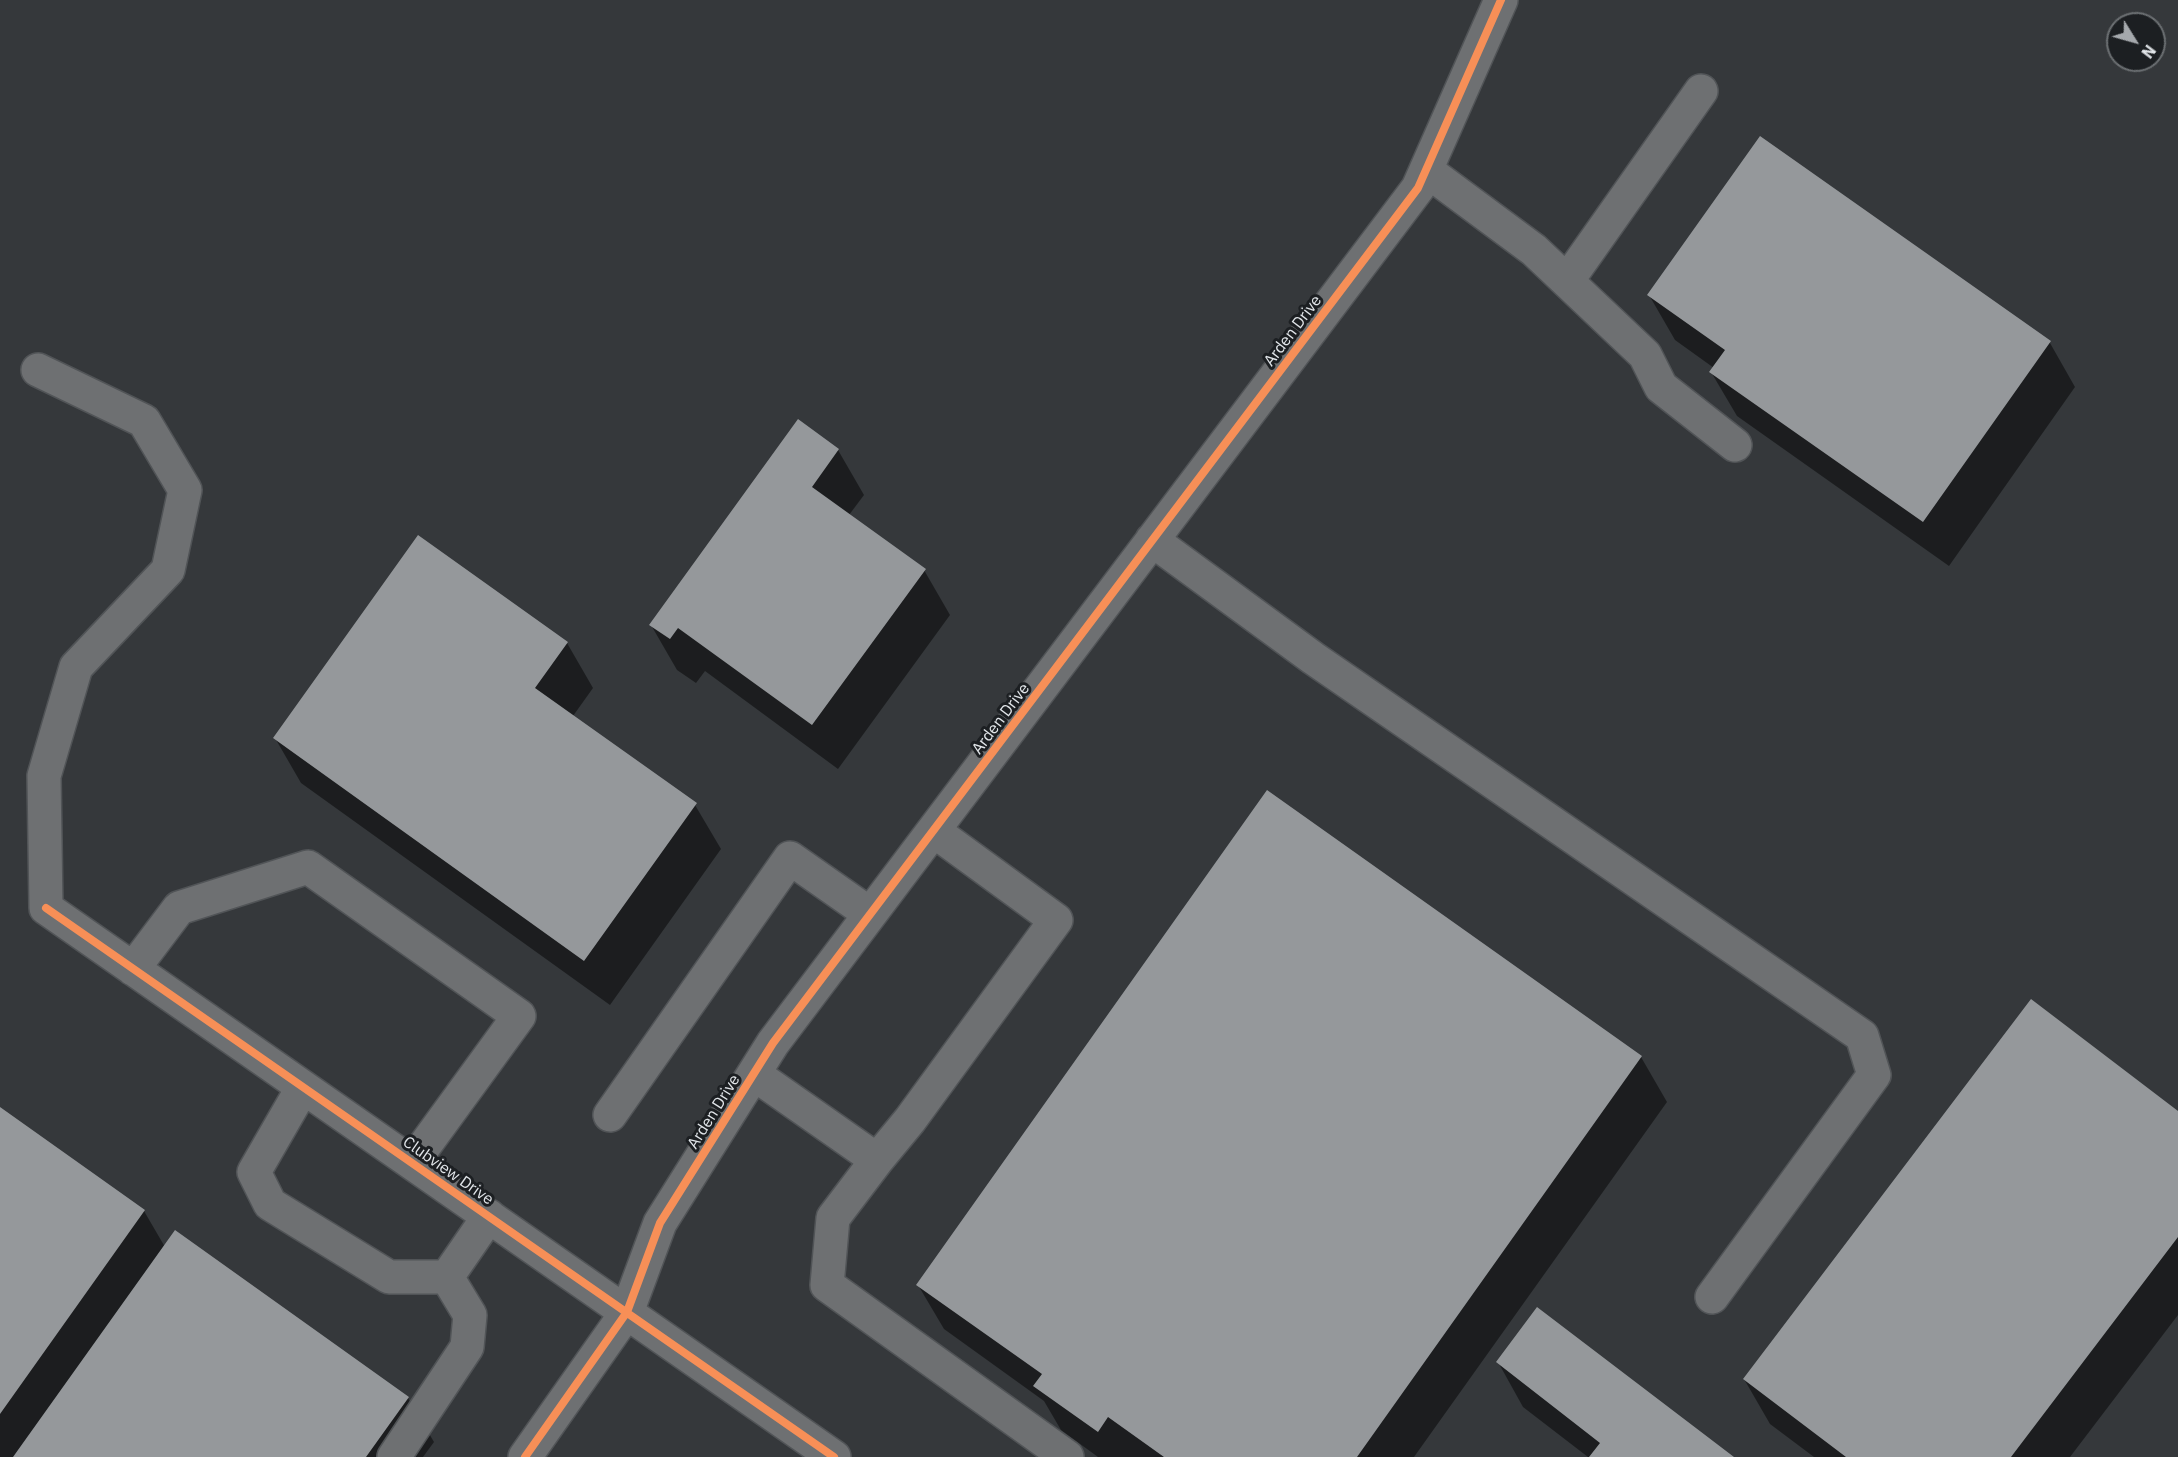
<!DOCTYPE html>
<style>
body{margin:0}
#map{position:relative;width:2178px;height:1457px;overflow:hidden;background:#35383b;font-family:"IBM Plex Sans",sans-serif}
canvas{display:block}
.north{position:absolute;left:2106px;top:12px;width:60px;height:60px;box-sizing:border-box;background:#1c1f22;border:2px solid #6b6f72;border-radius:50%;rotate:127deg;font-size:16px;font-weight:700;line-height:24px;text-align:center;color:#e2e6ea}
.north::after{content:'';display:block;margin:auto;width:21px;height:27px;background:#a5a9ad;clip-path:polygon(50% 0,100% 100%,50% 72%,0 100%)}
</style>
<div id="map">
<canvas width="2178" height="1457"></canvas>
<div class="north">N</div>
</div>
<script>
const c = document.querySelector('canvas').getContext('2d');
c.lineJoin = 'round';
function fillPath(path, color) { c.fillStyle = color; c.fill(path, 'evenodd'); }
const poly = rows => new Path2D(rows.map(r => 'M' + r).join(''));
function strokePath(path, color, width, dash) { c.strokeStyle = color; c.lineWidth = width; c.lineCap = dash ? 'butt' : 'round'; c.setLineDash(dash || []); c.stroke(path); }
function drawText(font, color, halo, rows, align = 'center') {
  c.font = font + ' "IBM Plex Sans",sans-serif'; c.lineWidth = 6; c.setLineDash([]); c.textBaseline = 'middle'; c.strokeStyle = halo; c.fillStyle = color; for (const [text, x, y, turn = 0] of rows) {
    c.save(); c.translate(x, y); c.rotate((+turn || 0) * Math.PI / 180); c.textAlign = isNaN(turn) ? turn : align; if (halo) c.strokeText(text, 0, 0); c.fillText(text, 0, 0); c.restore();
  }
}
const shadow = poly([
 [1649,295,2050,343,2075,387,1949,566,1737,416,1711,372,1714,368,1675,340],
 [838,450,864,495,849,515,924,570,950,615,838,769,705,671,696,683,677,670,651,625],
 [567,643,593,688,573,716,695,805,721,849,610,1005,301,783,275,738],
 [1641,1057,1667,1102,1414,1457,1098,1457,1061,1430,1044,1401,944,1329,918,1285],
 [0,1109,144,1211,165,1247,408,1398,434,1442,423,1457,0,1457],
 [2178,1113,2178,1315,2070,1457,1814,1457,1770,1424,1744,1379],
 [1498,1362,1732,1457,1588,1457,1523,1407]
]);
const building = poly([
 [1760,136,2051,341,1923,522,1709,372,1725,350,1647,295],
 [798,419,839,449,812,487,926,569,812,725,678,628,670,639,649,625],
 [418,535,568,642,535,688,697,803,584,961,273,738],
 [1267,790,1642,1056,1357,1457,1164,1457,1108,1417,1098,1432,1033,1386,1042,1374,916,1285],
 [2031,999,2178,1111,2178,1237,2011,1457,1846,1457,1743,1379],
 [0,1107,145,1210,0,1414],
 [175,1230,409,1397,366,1457,13,1457],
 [1537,1307,1734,1457,1589,1457,1600,1443,1496,1362]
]);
const minor = poly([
 [1426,170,1534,250,1645,355,1661,387,1735,445],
 [1567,281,1701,91],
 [38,370,144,421,185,490,168,570,76,667,44,776,46,908,834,1457],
 [1152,540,1313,658,1862,1036,1874,1075,1712,1297],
 [133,969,179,908,308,867,519,1016,412,1163],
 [754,1074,877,1160,833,1218,827,1285,1067,1457],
 [303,1087,254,1172,270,1204,389,1277,447,1277,489,1216],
 [610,1115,790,858,870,914],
 [877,1160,910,1120,1056,920,934,831],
 [394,1457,467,1347,470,1315,447,1277],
 [525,1457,627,1312,660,1223,773,1043,1418,188,1501,0]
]);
const cycleway = poly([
 [46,908,834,1457],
 [525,1457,627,1312,660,1223,773,1043,1418,188,1501,0]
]);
const streetNames = [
 ["Arden Drive",1293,331,-53],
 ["Arden Drive",1001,719,-53],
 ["Arden Drive",714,1112,-58],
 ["Clubview Drive",448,1171,35]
];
fillPath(shadow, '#0007');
fillPath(building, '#95989b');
strokePath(minor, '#515457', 36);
strokePath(minor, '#6e7072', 33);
strokePath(cycleway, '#f78f57', 8);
drawText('16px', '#e2e6ea', '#1c1f22', streetNames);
</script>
